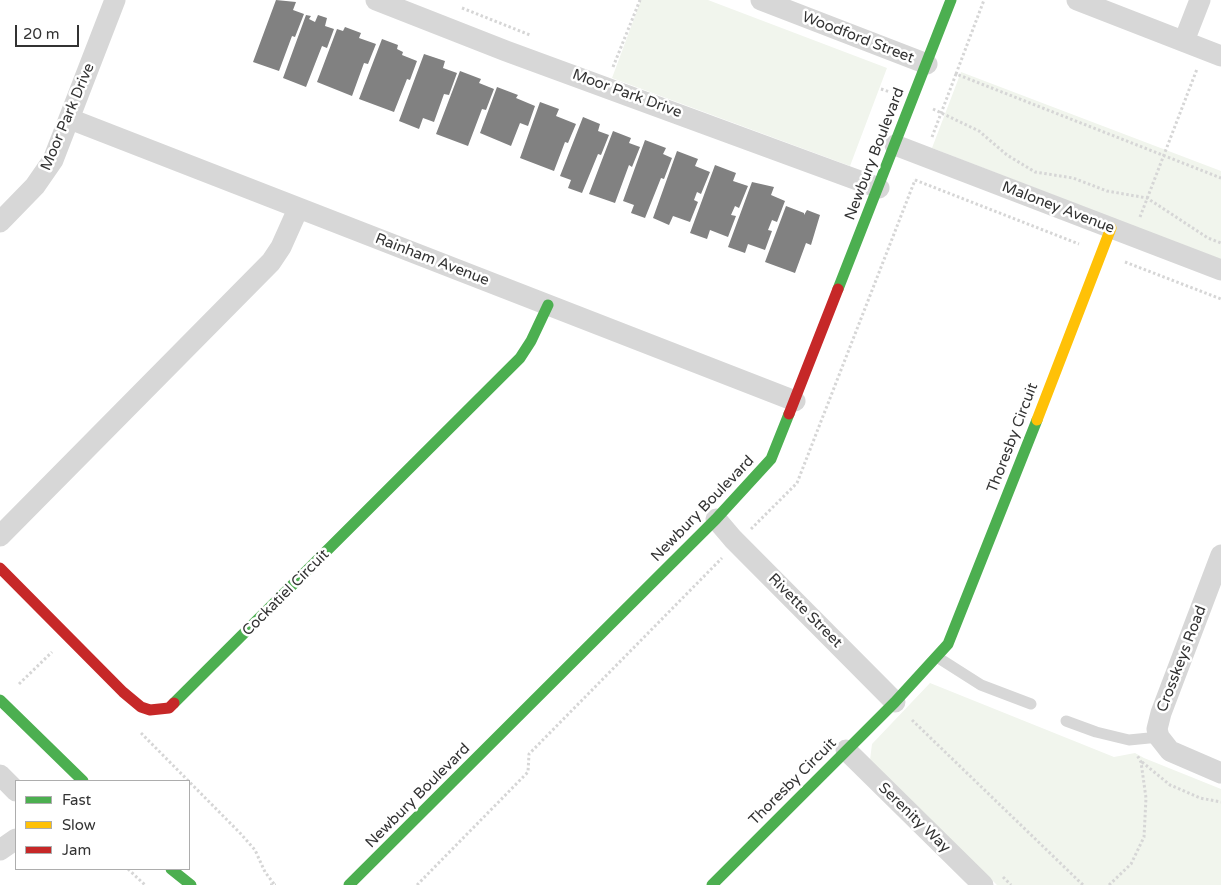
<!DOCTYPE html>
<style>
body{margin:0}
#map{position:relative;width:1221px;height:885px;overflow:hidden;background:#fff;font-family:"Varela Round",sans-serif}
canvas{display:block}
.legend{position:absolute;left:15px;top:780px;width:175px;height:90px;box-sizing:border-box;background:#fff;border:1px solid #adadad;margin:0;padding:6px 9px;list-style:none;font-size:15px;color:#333}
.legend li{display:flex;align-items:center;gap:10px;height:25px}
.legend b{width:25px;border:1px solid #adadad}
.scale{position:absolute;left:15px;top:25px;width:64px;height:22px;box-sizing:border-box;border:2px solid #333;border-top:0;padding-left:6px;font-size:15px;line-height:18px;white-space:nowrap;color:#333;-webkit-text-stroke:4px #fff;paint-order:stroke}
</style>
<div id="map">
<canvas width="1221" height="885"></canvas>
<ul class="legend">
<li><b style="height:6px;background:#4caf50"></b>Fast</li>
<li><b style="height:6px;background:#ffc107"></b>Slow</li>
<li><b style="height:6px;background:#c62828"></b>Jam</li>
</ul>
<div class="scale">20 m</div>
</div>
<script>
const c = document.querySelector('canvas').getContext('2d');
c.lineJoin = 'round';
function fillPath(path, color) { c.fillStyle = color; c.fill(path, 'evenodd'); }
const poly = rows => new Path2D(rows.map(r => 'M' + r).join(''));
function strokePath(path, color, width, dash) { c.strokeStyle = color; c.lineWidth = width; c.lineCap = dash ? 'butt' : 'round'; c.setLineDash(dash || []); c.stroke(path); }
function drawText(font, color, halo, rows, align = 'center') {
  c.font = font + ' "Varela Round",sans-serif'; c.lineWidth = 5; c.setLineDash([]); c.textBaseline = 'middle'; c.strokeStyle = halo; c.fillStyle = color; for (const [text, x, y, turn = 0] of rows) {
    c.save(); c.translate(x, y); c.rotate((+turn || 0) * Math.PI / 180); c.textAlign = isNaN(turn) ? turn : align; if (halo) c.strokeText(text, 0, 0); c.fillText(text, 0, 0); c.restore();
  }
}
const green = poly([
 [641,0,708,0,887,68,850,166,612,78],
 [961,72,1221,171,1221,260,932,148],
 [930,683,1114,757,1135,753,1144,758,1221,789,1221,885,997,885,870,760,872,744]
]);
const building = poly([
 [276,0,296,2,293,10,304,14,295,37,292,36,279,71,253,62],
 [306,15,311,16,309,19,315,22,318,15,327,18,325,26,334,29,327,48,322,46,306,87,283,78],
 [345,27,361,33,359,38,376,44,368,64,364,63,352,96,317,82,337,29,343,31],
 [382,39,398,45,397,49,403,52,402,55,417,61,410,80,407,79,394,112,359,99],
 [424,54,445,61,443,68,457,73,449,95,444,94,434,122,423,118,419,129,399,121],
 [460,71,481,79,479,83,494,89,486,110,482,109,468,146,436,134],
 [497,87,518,95,516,98,535,106,528,126,520,123,511,146,480,133],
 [540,102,559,109,556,116,576,124,568,143,565,142,554,171,520,158],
 [583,117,600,124,598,131,609,135,601,155,598,154,582,193,568,188,571,180,560,176],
 [613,131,631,138,629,143,640,147,632,167,629,165,615,203,589,194],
 [645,140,666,148,663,154,672,158,664,179,661,178,645,218,631,213,634,205,623,201],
 [677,151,698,159,695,166,710,172,701,194,697,192,694,200,698,202,690,222,673,216,669,225,653,218],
 [715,165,736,173,733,181,748,186,739,208,735,206,731,215,736,216,728,237,710,230,707,239,690,233],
 [752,182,774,187,771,195,785,201,777,222,772,220,768,230,772,231,765,250,748,244,745,253,728,247],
 [786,206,804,213,804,215,807,210,820,215,811,245,806,243,795,273,765,262]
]);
const path = poly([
 [462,8,530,35],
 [613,67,640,0],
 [956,74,984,0],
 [881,89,890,92],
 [933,109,979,131,1007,155,1035,172,1073,178,1107,191,1147,198,1208,238,1221,243],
 [932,137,956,74,1221,178],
 [915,180,1079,244],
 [1140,217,1197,69],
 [1125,262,1221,299],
 [751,529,797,483,915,180],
 [19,684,52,652],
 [912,720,1083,885],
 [141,733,240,833,255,850,265,872,274,884],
 [1142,762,1170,785,1200,798,1221,802],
 [128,869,145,885],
 [1003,877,1011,885],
 [270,885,276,885],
 [417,885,528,772,529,754,722,558],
 [1109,885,1131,864,1144,837,1146,798,1141,762,1137,755]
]);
const lane = poly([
 [937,657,981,685,1031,704],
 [1066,721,1096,732,1129,740,1159,737]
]);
const street = poly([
 [376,0,506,51,879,188],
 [761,0,927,64],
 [1077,0,1221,56],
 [1184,41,1200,0],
 [70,119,795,401],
 [895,145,1221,270],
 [0,222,35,186,53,160,115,0],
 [716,519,733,539,895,702],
 [0,536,271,262,281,247,298,209],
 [1221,555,1161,713,1157,729,1159,737,1170,751,1221,773],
 [846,750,983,885],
 [0,775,16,791],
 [0,850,16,839]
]);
const fast = poly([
 [838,289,951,0],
 [0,700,83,781],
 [174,703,520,358,531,341,548,305],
 [171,869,191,885],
 [349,885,716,519,771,459,789,414],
 [712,885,895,702,948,644,1037,420]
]);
const slow = poly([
 [1037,420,1111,228]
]);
const jam = poly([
 [789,414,838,289],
 [0,568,123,692,141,707,150,710,169,708,174,703]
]);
const streetNames = [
 ["Woodford Street",858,38,21],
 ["Moor Park Drive",627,94,20],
 ["Moor Park Drive",68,117,-67],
 ["Newbury Boulevard",875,154,-69],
 ["Maloney Avenue",1058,208,21],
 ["Rainham Avenue",432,260,21],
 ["Thoresby Circuit",1013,438,-69],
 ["Newbury Boulevard",703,509,-46],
 ["Cockatiel Circuit",286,593,-45],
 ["Rivette Street",805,611,45],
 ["Crosskeys Road",1182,659,-69],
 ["Thoresby Circuit",793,782,-45],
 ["Newbury Boulevard",418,796,-45],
 ["Serenity Way",914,818,44]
];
fillPath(green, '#f1f5ed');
fillPath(building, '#818181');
strokePath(path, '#d6d6d6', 3, [2.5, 2.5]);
strokePath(lane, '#d7d7d7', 11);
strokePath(street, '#d7d7d7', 21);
strokePath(fast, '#4caf50', 11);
strokePath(slow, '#ffc107', 11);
strokePath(jam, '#c62828', 11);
drawText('15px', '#333', '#fff', streetNames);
</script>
